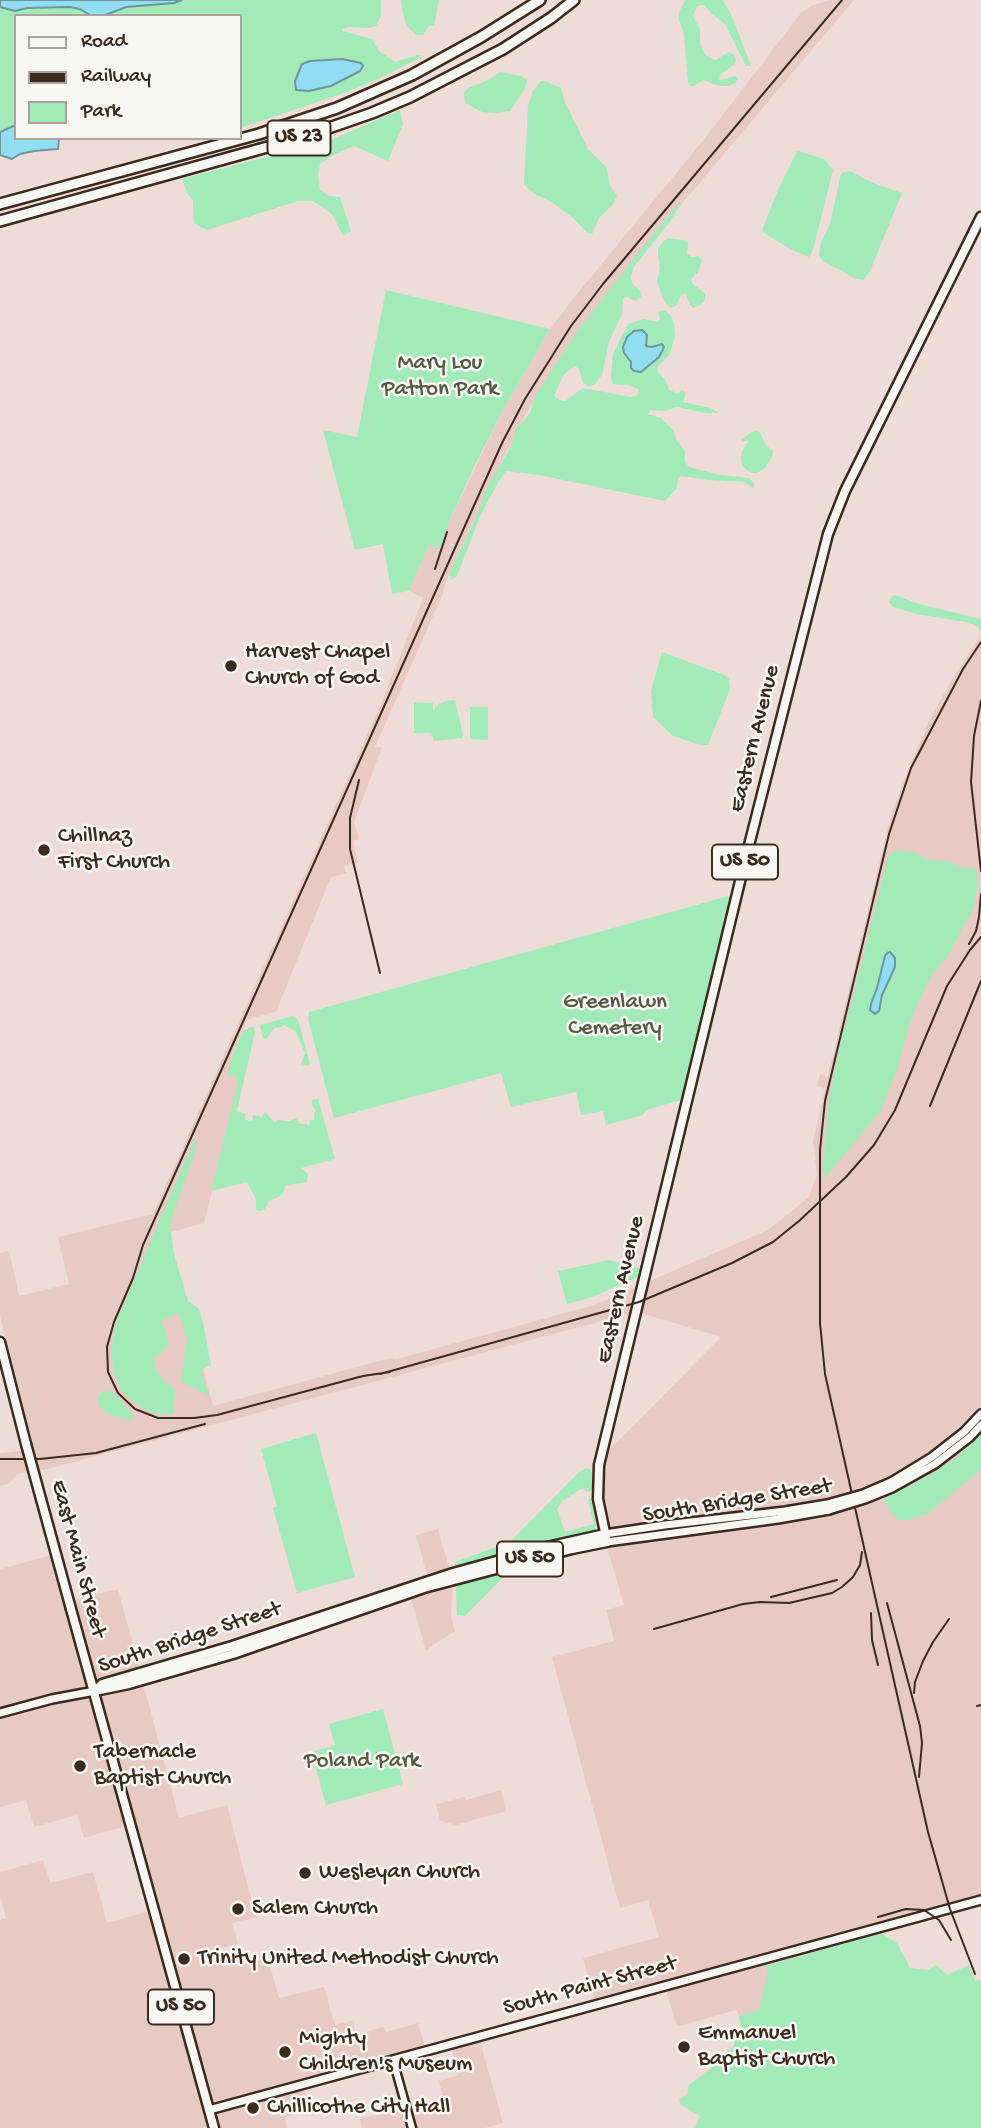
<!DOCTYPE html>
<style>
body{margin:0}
#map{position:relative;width:981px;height:2128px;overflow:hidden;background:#eedcd8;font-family:"Gochi Hand",sans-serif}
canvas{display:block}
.legend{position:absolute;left:14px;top:14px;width:228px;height:126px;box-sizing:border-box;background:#f6f6f2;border:2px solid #aba49d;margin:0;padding:9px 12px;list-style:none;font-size:21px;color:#3b2a1e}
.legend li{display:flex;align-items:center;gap:14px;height:35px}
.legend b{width:35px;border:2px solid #aba49d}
</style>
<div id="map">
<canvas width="981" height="2128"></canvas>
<ul class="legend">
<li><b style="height:9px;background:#f6f6f2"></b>Road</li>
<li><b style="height:9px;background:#3b2a1e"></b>Railway</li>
<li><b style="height:19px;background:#a2eab7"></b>Park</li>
</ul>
</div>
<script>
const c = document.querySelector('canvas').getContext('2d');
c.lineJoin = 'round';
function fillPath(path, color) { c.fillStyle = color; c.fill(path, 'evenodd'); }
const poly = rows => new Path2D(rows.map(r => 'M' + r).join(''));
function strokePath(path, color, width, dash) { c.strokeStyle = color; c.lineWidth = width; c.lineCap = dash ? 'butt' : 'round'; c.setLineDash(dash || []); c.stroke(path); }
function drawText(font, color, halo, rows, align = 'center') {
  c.font = font + ' "Gochi Hand",sans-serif'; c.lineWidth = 5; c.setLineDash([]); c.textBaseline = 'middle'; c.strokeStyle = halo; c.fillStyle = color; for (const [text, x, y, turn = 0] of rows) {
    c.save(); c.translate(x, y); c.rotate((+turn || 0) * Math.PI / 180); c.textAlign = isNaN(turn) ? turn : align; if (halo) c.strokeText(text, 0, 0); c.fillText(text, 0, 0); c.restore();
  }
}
const built = poly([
 [829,0,854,0,670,218,575,337,530,407,504,456,446,581,442,596,375,747,382,747,354,822,359,839,353,841,358,863,344,866,346,873,331,877,276,1012,248,1019,230,1062,227,1075,236,1077,238,1082,204,1223,168,1233,213,1406,390,1358,397,1359,594,1305,768,1230,809,1197,817,1174,813,1141,825,1089,817,1086,820,1074,828,1076,891,815,912,760,932,715,951,681,981,634,981,1905,766,1965,776,1984,761,2010,739,2016,737,2010,679,2026,676,2024,665,1987,596,2005,583,1958,659,1937,648,1900,620,1908,552,1657,614,1641,606,1610,624,1605,606,1544,600,1494,602,1457,721,1337,641,1313,632,1313,40,1471,17,1474,10,1483,0,1486,0,1453,34,1450,0,1315,0,1253,9,1251,19,1296,69,1284,58,1237,153,1214,383,699,423,598,409,591,429,545,440,548,449,522,503,410,550,329,572,300,705,138,801,13,811,6],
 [438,1529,453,1582,451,1616,455,1631,426,1650,410,1596,431,1589,416,1535],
 [56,1554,69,1602,118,1589,179,1818,227,1805,256,1917,232,1923,238,1944,218,1949,223,1965,266,1952,279,1998,324,1987,335,2025,352,2021,356,2035,383,2027,386,2032,418,2023,426,2051,303,2085,310,2110,285,2117,287,2128,0,2128,0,1920,6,1918,0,1894,0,1872,43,1860,50,1883,93,1872,107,1923,149,1911,125,1826,84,1838,77,1815,34,1827,26,1800,0,1807,0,1569],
 [501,1790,506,1811,456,1825,440,1821,436,1804,465,1797,466,1800],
 [479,2037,503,2123,485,2128,362,2128,360,2119,406,2106,408,2111,444,2101,439,2081,459,2075,450,2044]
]);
const green = poly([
 [182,0,381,0,381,16,376,26,369,28,349,27,343,29,343,31,372,39,379,51,395,62,418,55,423,56,380,78,350,91,240,128,240,16,103,16,126,7,174,3],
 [401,0,439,0,434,25,429,26,423,35,416,35,407,26,403,14],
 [686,0,722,0,731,14,751,66,746,66,725,24,712,14,704,5,697,6,693,16,700,30,700,43,705,55,715,60,729,52,733,54,736,59,735,64,721,74,719,78,721,80,735,76,738,78,736,82,729,86,719,86,703,80,694,86,690,86,688,83,684,33,678,18,680,10],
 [0,7,15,11,27,8,70,7,80,9,90,15,100,16,16,16,16,125,0,131],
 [500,72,522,76,527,80,525,89,510,111,494,113,482,112,465,103,464,93,468,88,488,80],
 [541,81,547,82,561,88,565,103,588,149,607,168,610,186,617,195,613,204,599,218,592,234,587,233,574,219,553,203,535,194,524,185,528,106,533,91],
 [400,110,403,124,388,161,354,146,333,155,320,164,318,175,320,190,329,196,340,197,351,231,343,236,332,214,313,201,298,201,207,230,194,223,193,200,187,193,182,179,331,140],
 [797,151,824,159,833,170,813,250,809,257,792,250,764,233,762,230,778,190],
 [850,171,873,183,902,193,870,271,863,280,854,278,823,261,819,256,821,242,830,224,841,174,844,172],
 [683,200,669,223,633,268,631,277,632,283,640,291,641,297,636,301,627,297,623,298,622,314,609,342,602,375,594,385,589,386,583,383,579,369,575,366,564,374,554,396,559,400,565,401,583,388,631,397,637,396,639,390,636,388,628,385,613,384,611,377,613,354,628,324,644,319,658,322,660,319,658,312,665,310,671,316,674,323,675,337,669,355,657,367,658,372,666,381,669,390,677,393,683,391,686,393,683,402,710,408,719,413,706,413,677,407,665,411,651,410,648,414,661,418,673,430,677,441,685,451,685,462,689,467,720,475,749,478,754,483,754,489,745,482,710,480,681,476,678,478,677,488,665,501,539,475,506,471,499,481,481,514,457,576,451,580,449,574,474,522,486,489,510,448,517,428,530,413,533,401,538,392,574,336,608,291,675,207],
 [647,335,646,346,652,347,661,344,661,354,641,372,631,368,631,362],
 [667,238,683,240,688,243,687,254,692,257,698,256,702,260,698,272,691,279,692,283,705,294,705,300,699,306,693,308,689,303,686,293,681,295,676,306,671,308,665,303,657,282,660,269,658,254,658,248],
 [386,290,550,329,503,410,473,469,449,522,440,548,429,545,409,591,392,594,383,544,355,550,323,430,357,437],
 [757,431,760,433,766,445,773,451,772,457,765,468,757,473,751,473,742,466,741,458,742,451,749,440,744,441,741,440,752,432],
 [895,595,919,604,981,619,981,632,976,625,966,622,916,614,893,607,889,602,892,596],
 [662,652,724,675,729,679,730,689,708,745,697,744,673,736,653,717,651,691],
 [455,700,463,735,462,738,434,741,431,733,414,733,414,702,433,703,433,711,439,704,446,701],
 [470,707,488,707,488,740,470,739],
 [896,850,914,852,928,860,946,861,963,868,975,869,978,876,975,905,949,954,931,977,922,994,908,1028,897,1070,880,1112,826,1177,823,1170,829,1098,843,1032,852,1001,888,856],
 [729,896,731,899,684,1099,646,1110,643,1115,606,1125,603,1111,581,1115,576,1092,511,1107,501,1073,334,1118,308,1019,309,1012],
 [293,1016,298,1020,300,1027,310,1064,308,1066,301,1064,305,1053,296,1032,284,1025,282,1027,274,1028,266,1039,263,1038,260,1025],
 [253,1026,255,1032,237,1111,246,1114,245,1120,252,1121,253,1115,262,1117,265,1112,275,1123,278,1120,289,1121,296,1118,301,1124,307,1124,309,1127,310,1120,314,1120,314,1113,316,1110,312,1106,312,1100,318,1099,335,1159,301,1168,308,1174,307,1182,286,1185,282,1195,269,1201,265,1209,260,1211,256,1210,256,1199,247,1182,211,1191,238,1082,236,1077,227,1075,230,1062,243,1031],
 [195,1138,196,1149,170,1224,174,1254,188,1301,199,1309,203,1322,211,1365,201,1370,209,1396,181,1381,187,1340,179,1313,162,1320,169,1346,156,1356,154,1366,163,1380,175,1389,173,1414,156,1414,139,1406,121,1391,114,1374,111,1350,116,1322],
 [609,1260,642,1269,640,1276,592,1297,567,1304,558,1271],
 [104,1390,115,1393,134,1416,132,1420,112,1416,99,1407,98,1397],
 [316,1433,355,1577,297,1593,273,1508,277,1506,261,1449],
 [981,1435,981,1469,929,1513,909,1520,899,1520,894,1516,884,1502,885,1496,912,1485,951,1462],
 [586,1468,590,1469,592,1474,592,1490,586,1492,583,1488,562,1501,557,1509,565,1532,594,1524,588,1500,590,1498,592,1499,596,1524,594,1532,460,1568,455,1565,455,1562,510,1542,579,1472],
 [514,1567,515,1570,506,1574,465,1616,457,1615,456,1588,458,1584],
 [383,1709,403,1784,326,1805,311,1752,335,1745,329,1724],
 [881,1933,897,1943,910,1968,927,1970,936,1965,947,1975,969,1965,975,1981,981,1980,981,2128,695,2128,700,2116,681,2105,679,2100,687,2094,689,2085,720,2061,727,2051,732,2049,741,2027,739,2016,759,2010,768,1971,765,1966]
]);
const water = poly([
 [0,0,182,0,174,3,126,7,103,16,90,15,80,9,70,7,27,8,15,11,0,7,0,0],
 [342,59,361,63,363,66,360,71,331,86,309,91,296,90,295,81,302,64,310,61,342,59],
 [16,125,16,138,59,138,58,149,34,151,20,154,12,159,0,155,0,132,16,125],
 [642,330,647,335,646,346,652,347,662,344,664,347,659,357,641,372,634,371,631,368,631,362,624,353,623,347,627,337,634,331,642,330],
 [890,952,895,958,895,967,882,995,879,1011,875,1014,870,1010,871,1004,877,988,885,956,887,953,890,952]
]);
const tertiary = poly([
 [393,2060,412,2128]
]);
const secondary = poly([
 [891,1482,932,1457,964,1432,981,1414],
 [892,1488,935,1464,970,1437,981,1425],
 [605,1534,665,1525,785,1511,827,1504],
 [607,1542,778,1519,829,1510],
 [0,1713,52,1699,95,1691],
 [209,2110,981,1900]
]);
const primary = poly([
 [0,1342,26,1444],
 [71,1609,214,2128],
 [95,1691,129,1684,233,1654,424,1588,572,1549,607,1542,598,1499,599,1465,743,869,828,534,845,491,981,217],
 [95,1691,102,1684,232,1646,453,1573,547,1547,605,1534]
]);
const motorway = poly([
 [0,204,259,134,337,108,412,75,481,37,540,0],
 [0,221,300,138,372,113,410,97,503,49,551,18,574,0]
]);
const rail = poly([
 [435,569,447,532],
 [981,701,974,736,971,782,981,871],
 [359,780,350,818,350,849,380,973],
 [969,944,976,931,979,917,981,894],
 [930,1106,981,981],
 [390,1372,363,1376,217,1415,194,1418,158,1418,135,1409,118,1393,108,1372,107,1347,114,1322,133,1278,143,1245,502,443,525,399,571,326,603,284,842,0],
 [380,1374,639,1302,732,1263,773,1242,799,1221,846,1177,874,1145,895,1110,947,986,970,950,981,937],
 [0,1459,40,1459,96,1453,205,1424],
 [771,1597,837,1580],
 [887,1603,920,1726,922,1743,919,1777],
 [871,1613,872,1640,878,1665],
 [654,1629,743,1604,760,1602,789,1603,832,1593,842,1587,853,1577,860,1565,862,1552],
 [914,1693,915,1682,923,1661,933,1642,949,1619],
 [977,1706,981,1705],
 [878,1917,906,1909,924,1910,939,1920,951,1940],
 [975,1974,950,1909,928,1832,825,1374,820,1323,820,1150,825,1101,889,834,911,768,963,669,981,642]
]);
const secondaryBridge = poly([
 [827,1504,863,1494,891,1482],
 [829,1510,865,1499,892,1488]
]);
const primaryBridge = poly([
 [26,1444,71,1609]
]);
const markers = [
 [231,666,7,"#3b2a1e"],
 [44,850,7,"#3b2a1e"],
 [80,1766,7,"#3b2a1e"],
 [305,1873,7,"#3b2a1e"],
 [238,1909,7,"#3b2a1e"],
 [184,1959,7,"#3b2a1e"],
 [684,2047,7,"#3b2a1e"],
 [285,2052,7,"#3b2a1e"],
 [253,2108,7,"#3b2a1e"]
];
const shields = [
 [299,138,63],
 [745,862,66],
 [530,1559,66],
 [181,2007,66]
];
const shieldNames = [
 ["US 23",299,138],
 ["US 50",745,862],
 ["US 50",530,1559],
 ["US 50",181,2007]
];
const parkNames = [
 ["Mary Lou",440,364],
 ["Patton Park",440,390],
 ["Greenlawn",615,1003],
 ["Cemetery",615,1029],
 ["Poland Park",362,1762]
];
const poiNames = [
 ["Harvest Chapel",245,653],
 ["Church of God",245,679],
 ["Chillnaz",58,837],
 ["First Church",58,863],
 ["Tabernacle",94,1753],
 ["Baptist Church",94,1779],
 ["Wesleyan Church",319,1873],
 ["Salem Church",252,1909],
 ["Trinity United Methodist Church",198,1959],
 ["Emmanuel",698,2034],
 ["Baptist Church",698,2060],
 ["Mighty",299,2039],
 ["Children's Museum",299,2065],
 ["Chillicothe City Hall",267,2108]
];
const streetNames = [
 ["Eastern Avenue",756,739,-76],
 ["Eastern Avenue",622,1290,-77],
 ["South Bridge Street",737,1502,-9],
 ["East Main Street",77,1559,75],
 ["South Bridge Street",190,1639,-18],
 ["South Paint Street",590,1987,-15]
];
fillPath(built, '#e8cac5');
fillPath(green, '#a2eab7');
fillPath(water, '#91ddf1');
strokePath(water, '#6f959d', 2);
strokePath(tertiary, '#3b2a1e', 11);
strokePath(secondary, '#3b2a1e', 12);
strokePath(primary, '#3b2a1e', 13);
strokePath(motorway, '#3b2a1e', 14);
strokePath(tertiary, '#f6f6f2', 6);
strokePath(secondary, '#f6f6f2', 7);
strokePath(primary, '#f6f6f2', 8);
strokePath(motorway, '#f6f6f2', 9);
strokePath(rail, '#3b2a1e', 2);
strokePath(secondaryBridge, '#3b2a1e', 12, []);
strokePath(primaryBridge, '#3b2a1e', 13, []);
strokePath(secondaryBridge, '#f6f6f2', 7);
strokePath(primaryBridge, '#f6f6f2', 8);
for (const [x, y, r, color] of markers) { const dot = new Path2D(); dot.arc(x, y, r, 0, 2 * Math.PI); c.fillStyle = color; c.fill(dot); strokePath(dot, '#f6f6f2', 2.5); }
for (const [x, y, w] of shields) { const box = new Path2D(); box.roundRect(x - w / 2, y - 17.5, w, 35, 5); c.fillStyle = '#f6f6f2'; c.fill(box); strokePath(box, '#3b2a1e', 2); }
drawText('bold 21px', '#3b2a1e', null, shieldNames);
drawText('23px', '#555a44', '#f6f6f2', parkNames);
drawText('23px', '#3b2a1e', '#f6f6f2', poiNames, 'left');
drawText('23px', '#3b2a1e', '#f6f6f2', streetNames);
</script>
